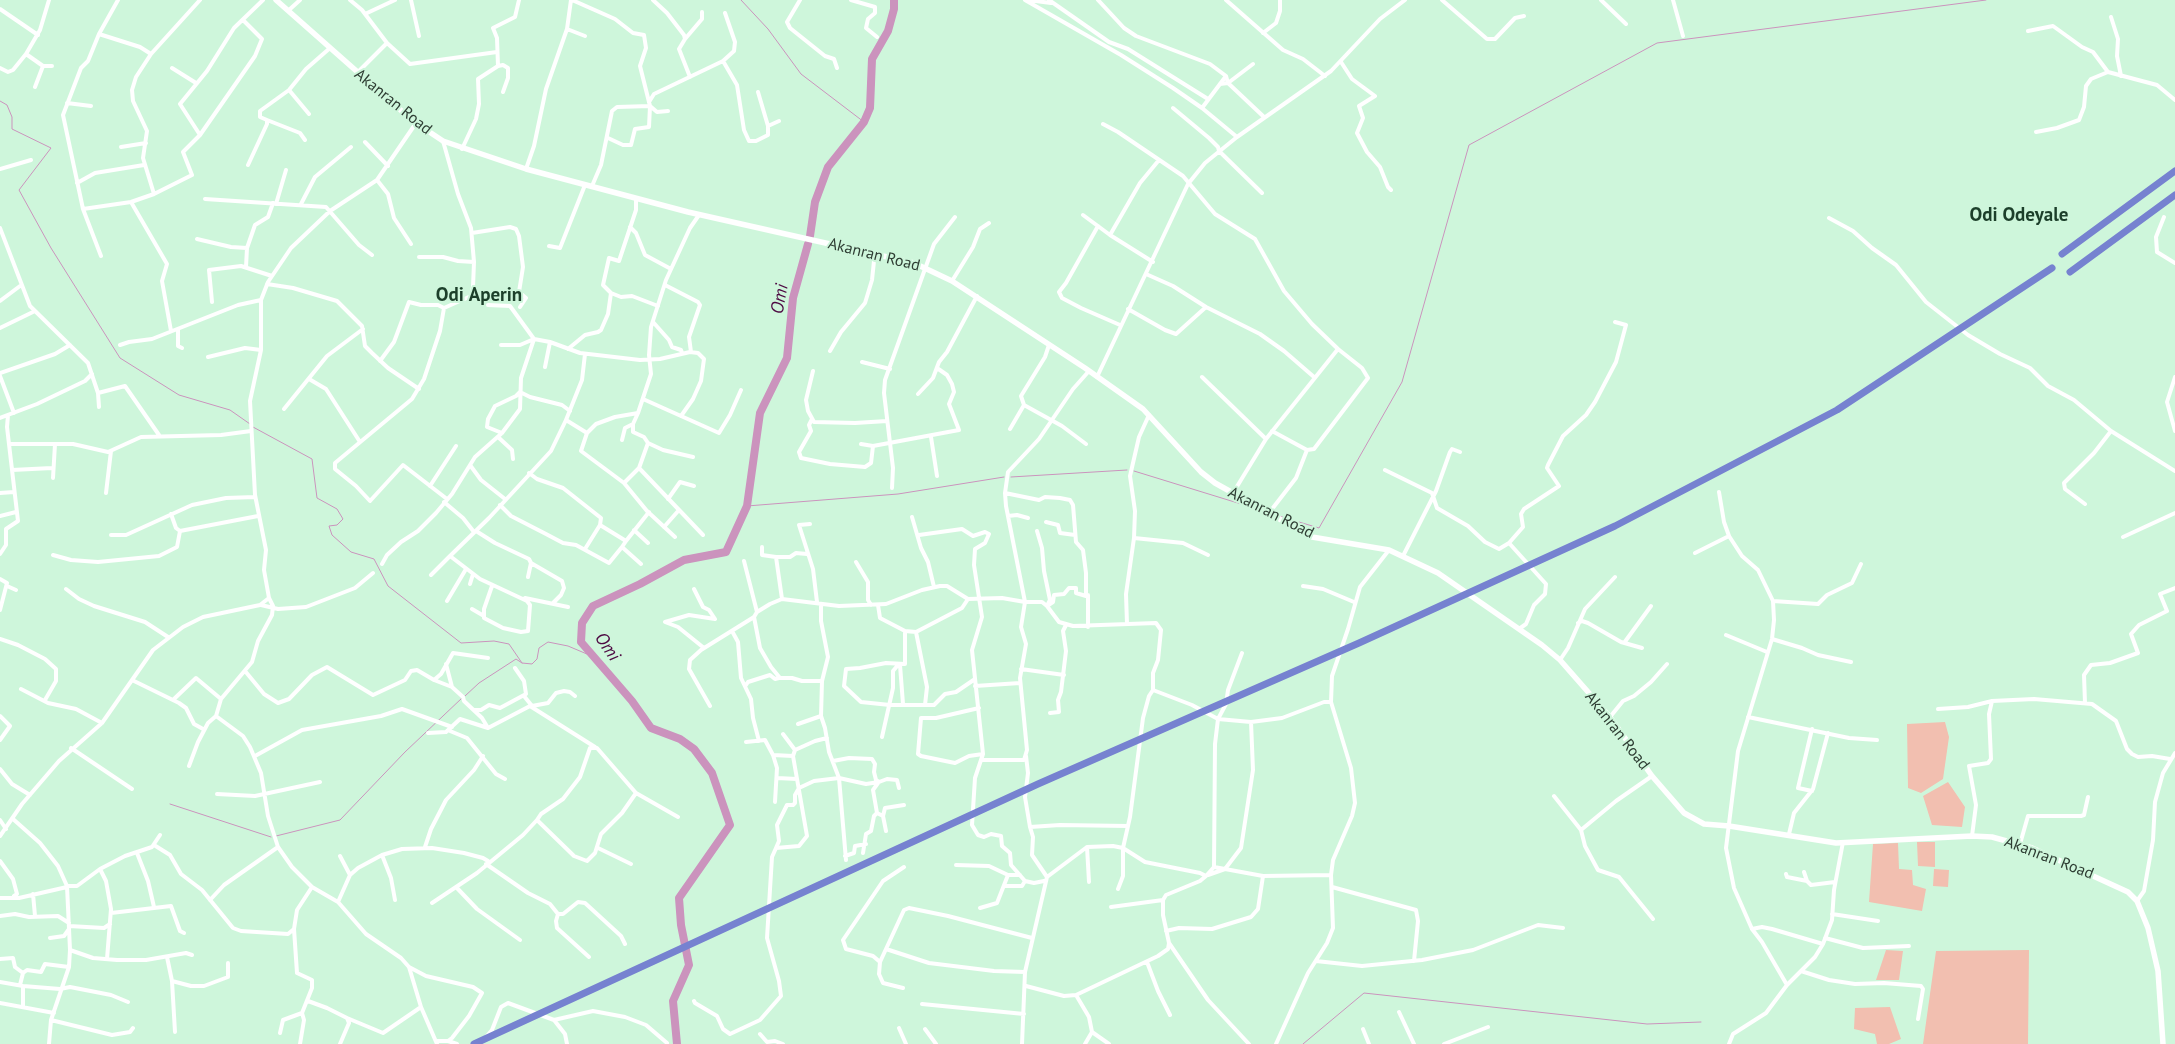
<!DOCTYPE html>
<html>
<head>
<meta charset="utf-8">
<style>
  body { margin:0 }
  canvas { display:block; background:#cef6db }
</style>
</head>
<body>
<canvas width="2175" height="1044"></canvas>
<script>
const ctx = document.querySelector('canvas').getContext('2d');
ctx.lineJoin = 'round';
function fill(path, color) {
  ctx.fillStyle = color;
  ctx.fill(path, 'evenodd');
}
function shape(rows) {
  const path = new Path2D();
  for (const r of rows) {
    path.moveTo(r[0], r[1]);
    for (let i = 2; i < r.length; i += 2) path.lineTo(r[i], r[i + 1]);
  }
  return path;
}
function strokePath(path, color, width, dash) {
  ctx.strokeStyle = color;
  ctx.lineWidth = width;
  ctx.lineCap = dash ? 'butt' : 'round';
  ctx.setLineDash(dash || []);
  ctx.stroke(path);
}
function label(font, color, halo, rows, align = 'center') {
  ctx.font = font + ' "PT Sans",sans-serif';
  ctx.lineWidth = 4;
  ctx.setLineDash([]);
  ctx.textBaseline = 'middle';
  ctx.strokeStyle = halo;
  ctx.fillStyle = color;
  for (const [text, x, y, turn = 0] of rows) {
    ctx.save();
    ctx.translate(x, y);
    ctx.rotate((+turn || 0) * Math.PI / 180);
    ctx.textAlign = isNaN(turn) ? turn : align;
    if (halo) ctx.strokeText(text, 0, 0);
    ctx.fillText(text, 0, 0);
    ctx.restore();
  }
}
const green = shape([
  [1945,722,1949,737,1943,779,1921,793,1908,788,1907,724],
  [1948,782,1965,807,1962,827,1932,825,1923,796],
  [1917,842,1935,842,1935,867,1918,866],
  [1898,843,1899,869,1912,870,1913,885,1926,889,1922,911,1869,902,1873,844],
  [1934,869,1949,870,1948,887,1933,886],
  [1886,950,1903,951,1899,980,1876,980],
  [2029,950,2028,1044,1923,1044,1936,951],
  [1890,1007,1901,1039,1889,1044,1877,1044,1875,1034,1854,1029,1855,1008]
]);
const stream = shape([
  [741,0,768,29,801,74,864,122],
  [0,101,7,105,12,117,12,129,51,148,19,190,51,248,120,358,179,395,230,410,250,424],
  [253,427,312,459,317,498,337,509,343,519,337,525,329,526,332,535,351,552,374,559,388,586,461,643,494,641,509,644,522,663],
  [1134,471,1254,508],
  [1011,477,1127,470],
  [747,506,898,494,1004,477],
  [1279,516,1319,528,1402,382,1469,145,1657,43,1986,0],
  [465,696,479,683,516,659,522,663,532,664,537,659,539,648,548,642,568,646,594,657],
  [170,804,271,837],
  [276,836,340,820,405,752,462,698],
  [1303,1044,1364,993,1647,1024,1701,1022]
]);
const river = shape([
  [810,236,815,202,828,167,864,122,870,108,872,59,888,31,894,9,894,0],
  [677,1044,673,1001,689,965,681,925,679,898,730,825,712,773,694,749,680,739,651,728,632,701,581,642,582,623,593,606,640,584,684,560,726,552,747,506,760,413,787,358,793,298,808,244]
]);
const street = shape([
  [350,0,362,10,387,43,410,64,497,52],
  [411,0,419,36],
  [572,0,615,19,633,33,644,35,646,48,640,66,650,106,657,112,668,111],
  [653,0,667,13,684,35,685,39,679,49,690,77],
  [800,0,787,22,790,28,825,56,834,59,837,68],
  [851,0,875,7,875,13,868,19,866,28,877,37],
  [1025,0,1121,55,1173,88,1202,108,1237,137],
  [1028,0,1051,3],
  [1049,0,1109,42,1128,49,1208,99],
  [1098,0,1124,28,1136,36,1210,64,1226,76,1228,83,1264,117],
  [1226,0,1283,50,1303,59,1325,76],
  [1442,0,1487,39,1495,39,1515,18,1524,16],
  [1601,0,1626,24],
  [1673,0,1683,36],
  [0,9,38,35],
  [289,10,300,0],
  [365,14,395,0],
  [2111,17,2118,39,2117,56,2121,76],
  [567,29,585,36],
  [2028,31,2053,26,2082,47,2093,52,2108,72,2157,85,2175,100],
  [1263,33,1276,23,1280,11,1280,0],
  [99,34,140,47,151,54],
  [685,39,702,19,702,12],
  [26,54,43,66,35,87],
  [723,61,737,85,744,130,749,141,756,141,768,135,768,126,758,92],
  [1341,62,1352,79,1375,96,1359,106,1363,118,1357,133,1367,152,1380,167,1388,187,1391,190],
  [43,66,52,66],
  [498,66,503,65,508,68,508,78,503,92],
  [0,68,8,72,13,70,26,54,40,30,49,0],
  [172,68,196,83],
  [357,73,387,43],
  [1220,84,1228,83,1253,64],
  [289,90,309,114],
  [649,102,654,94,723,61,734,51,735,42,725,13],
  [67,103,91,106],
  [1173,108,1209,138,1218,147,1219,151,1262,193],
  [1202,108,1226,76],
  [267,120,300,133,305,140],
  [1103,124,1118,132,1183,176,1215,214,1255,239,1284,291,1312,324,1338,349,1266,439,1233,493],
  [768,126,779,121],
  [2036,132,2057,128,2079,120,2084,107,2086,86,2091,79,2108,72],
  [200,135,180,104,207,71,234,28,263,0],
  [443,141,458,194,471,228,474,262,473,287,471,296,444,308,440,331,424,379,412,399,335,463,335,469,356,486,370,501,403,465,447,499],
  [365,142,388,166],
  [121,147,146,143],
  [462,149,476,119,479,104,478,79,498,66,497,38,493,28,515,17,519,0],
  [248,165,267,124,267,120,260,117,260,111,289,90,306,69,330,48],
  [0,169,31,160],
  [526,169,534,146,546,89,567,29,571,0],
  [377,180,388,194,394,218,411,244],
  [77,183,95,173,144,165],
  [592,186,601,165,612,111,617,107,650,106,649,127,635,129,631,145,623,145,608,138],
  [154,194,192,175,183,152,200,135,255,56,262,39,243,20],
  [636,198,636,210,619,261,609,258,603,285,611,293,621,297,632,296,658,306],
  [205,199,326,207,359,245,372,255],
  [131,202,167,264,162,281,171,331],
  [276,204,286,170],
  [301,204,315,177,351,147],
  [83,209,131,202,154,194,143,158,147,131,133,101,132,90,136,77,151,54,200,0],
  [1083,215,1110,235],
  [2164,217,2156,237,2157,252,2175,263],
  [1829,218,1853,231,1872,248,1896,265,1926,302,1968,335,2000,354,2030,368,2048,386,2074,400,2111,431,2175,471],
  [1098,226,1066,283,1059,292,1062,298,1081,308,1120,325],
  [630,227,636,233,645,255,671,269],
  [0,228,30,306,88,363,98,393,99,407],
  [472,233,510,227,516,229,519,236,523,267,519,292,526,298,520,307],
  [197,239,231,247,247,248,246,267],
  [549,246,560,248,585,185],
  [247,248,255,225,268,217,273,203],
  [101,256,83,209,63,115,81,68,88,61,99,34,118,0],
  [419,257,443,257,458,261,474,262],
  [1153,262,1110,235,1140,183,1159,160],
  [1146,274,1173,286,1206,307,1260,334,1284,351,1314,377],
  [952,281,973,247,980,229,989,223],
  [267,284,293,288,337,301,362,326,365,346,372,353,388,368,419,389],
  [665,285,698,302,700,305,689,337,691,352],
  [0,301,20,286],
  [212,302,209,270,241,266,272,276],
  [1128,309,1165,330,1176,334,1206,307],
  [653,322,669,340,672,347,681,350,682,353],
  [0,328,35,311],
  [178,329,178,346,182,348],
  [120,345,129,342,152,339,238,305,261,300],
  [501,345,520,345,534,339,550,342,580,353,640,360,660,359,690,352,698,353,704,359,701,381,693,399,681,416],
  [568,349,585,335,598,332,601,330,608,314,611,293],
  [830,351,841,332,865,303,872,280,874,261,879,254],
  [585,354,582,380,566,420,587,433,581,451,624,483,647,511,675,537],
  [208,357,245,348,261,350],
  [380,361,394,342,409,302,421,305,438,305,444,308],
  [862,362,890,369],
  [545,367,550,342],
  [813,371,806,400,808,411,814,422,855,423,887,421],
  [0,373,55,354,70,345],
  [0,376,14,413],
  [1097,377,1188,184,1205,163,1237,137,1331,71,1380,19,1405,0],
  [1202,377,1266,439],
  [2175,377,2167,402,2175,431],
  [309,379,326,389,360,442],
  [98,393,125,386,159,435],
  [918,394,933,378,939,362,947,352,977,296],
  [643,399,719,433,730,415,741,390],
  [1024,405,1062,426,1086,444],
  [284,409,327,356,363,329],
  [0,418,37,404,85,381,92,374],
  [812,419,809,425,811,431,799,452,801,458,830,464,865,467,871,463,873,446],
  [1010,429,1024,405,1021,396,1045,357,1049,345],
  [1272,431,1307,450,1314,449,1368,378,1362,368,1338,349],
  [502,433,487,427,488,419,495,406,516,396,520,392,530,397,562,405,570,411],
  [587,433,596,424,615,417,638,413,651,374,649,355,651,327,666,280,690,228,699,215],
  [498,437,512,450,513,459],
  [931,437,937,476],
  [622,440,625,428,633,424],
  [648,443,663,450,693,457],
  [9,444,55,444],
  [861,444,873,446,959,430,949,404,954,392,952,384,947,375,937,368],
  [470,465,481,480,505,499],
  [639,468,703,535],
  [12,470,52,468],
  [1385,470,1432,493,1437,508,1468,526,1485,542,1499,549,1509,543,1523,527,1521,514,1524,509,1559,486,1547,468,1548,465,1563,436,1586,415,1595,402,1616,362,1626,325,1615,322],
  [529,473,537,479,563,488,601,518,600,525,626,541,622,547,641,564],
  [53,478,55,444,73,444,108,452,141,437,221,435,251,431],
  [624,483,639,468,648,443,644,437,633,432,633,424,638,413],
  [430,486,456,446],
  [892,488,893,468,884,393,885,380,934,244,955,217],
  [1719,492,1724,522,1729,536,1742,556,1758,570,1773,601,1774,620,1772,639,1738,751,1726,848,1734,888,1752,929],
  [0,493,14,492],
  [106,493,111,451],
  [1005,493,1039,500,1045,497,1060,498,1070,500,1073,505,1076,542,1083,550,1086,573,1086,596,1076,593,1076,588,1069,588,1064,594,1054,595,1053,602,1047,606],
  [668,499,680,482,694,486],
  [444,502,463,518,474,532],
  [2085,504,2065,489,2064,483,2094,453,2111,431],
  [500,505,511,516,546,534,563,543,576,545,609,563,622,547],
  [1269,513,1296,478,1307,450],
  [171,514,176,528,180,531],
  [0,516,16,512],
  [1008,516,1017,515,1028,518],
  [912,517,921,548,928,562,934,587],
  [1046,522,1058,525,1060,533,1075,535],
  [810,524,799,525,813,569,817,602],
  [664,527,679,510],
  [634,530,648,543],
  [476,531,495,543,529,559,531,563,562,581,564,588,561,595,553,603],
  [1037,531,1042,548,1044,571,1050,600,1047,606],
  [111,535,126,535,192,505,226,498,255,497],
  [919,535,962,529,973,536,985,532,989,534,985,543,975,549,974,565,982,617,972,650,983,754,975,778,972,825,978,835,984,837,991,834,1001,836,1002,846,1010,853,1011,865,1025,881,1034,883,1044,881],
  [2123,537,2175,513],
  [1134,538,1183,543,1208,555],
  [626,541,649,512],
  [1509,543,1546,584,1545,594,1534,605,1526,624,1519,629],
  [762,547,762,555,776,557,782,599],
  [585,549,600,525],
  [1695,553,1729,536],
  [0,554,6,545,6,529,18,521,7,427,8,415],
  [53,555,71,560,98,562,159,556,177,547,180,531,258,516],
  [1403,556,1436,491,1450,452,1452,449,1460,452],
  [776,557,790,557,796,553,807,554],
  [744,561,757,612],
  [856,562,868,582,868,600,871,605],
  [382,564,387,555,401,542,418,531,436,513,452,494,475,457,502,433,520,409,521,378,534,339,510,306,488,305],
  [431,575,450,556],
  [528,577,531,563],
  [0,579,7,583,0,610],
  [470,584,473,574],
  [7,586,16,590],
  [492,586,484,609,484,618,503,628,521,632,528,631,530,605,527,601,480,579,450,556,489,518,551,451,566,420],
  [1303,586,1323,589,1354,602],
  [66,589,79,599,94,606,145,622,168,637],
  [694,589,703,607,709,610,715,619,689,615,665,622,678,627,704,648],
  [525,598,568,607],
  [447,601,466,569],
  [1773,601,1818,604,1827,595,1852,583,1861,564],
  [261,605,278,609,306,607,355,588,373,573],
  [878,605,880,618,905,631,916,632,962,608,968,599],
  [472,609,484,616],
  [754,617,760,648,771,667,780,678,792,678,802,681,822,681],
  [1578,623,1582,621,1588,623,1621,642,1642,648],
  [1127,624,1126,594,1134,538,1135,511,1130,476,1139,437,1149,415],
  [1088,627,1088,595],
  [732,631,738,642,741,678,751,699,753,718,759,741],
  [905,631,905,664,886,663,860,668,846,669,844,686,861,702,890,705,934,705,945,694,956,692,975,679],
  [916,632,927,687,925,705],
  [1726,635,1767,652],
  [0,639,18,645,45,659,56,669,56,681,45,700],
  [1772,639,1802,648,1818,655,1851,662],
  [1624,643,1651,606],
  [1560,660,1568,648,1585,609,1615,577],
  [446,664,452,687,463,697,464,701,482,718,488,728],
  [900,665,903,704],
  [1021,669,1064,675],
  [245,671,264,694,278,703,289,699,312,675,327,667,373,695,405,680,411,671,417,670,434,680,441,674,453,653,488,658],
  [132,680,179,703,186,708,194,724,203,729],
  [434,680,452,687],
  [746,685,748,682,770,675,775,679,779,678],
  [975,686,1020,683],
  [21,689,48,703,76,709,102,723],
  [524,696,532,706,548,703,556,693,564,691,570,692,575,696],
  [174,699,196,678,221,699],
  [2085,703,2084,675,2091,665,2110,663,2138,653,2131,634,2139,625,2167,611,2160,594,2175,588],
  [710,706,689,669,690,660,701,650,754,617,757,612,770,604,782,599,839,606,886,604,922,590,940,586,947,586,968,599,1002,598,1025,602,1042,602,1047,606,1059,622,1073,626,1156,623,1161,630,1158,660,1153,673,1153,690,1192,705,1218,719,1251,722,1282,718,1324,702,1331,702],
  [979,708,936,718,921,718,918,754,921,756,955,763,969,756,983,754],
  [1938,709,1968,707,1992,701],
  [475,710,481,710,489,705,500,708,526,694,524,681,515,668],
  [1050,713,1059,712,1058,700,1061,692,1066,651,1063,631,1066,625],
  [0,716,10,726,0,740],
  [216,716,243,736,250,747,261,773,268,816,278,847,292,867,312,887,338,902,366,934,401,958,409,967,421,1007,437,1044],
  [1610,717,1623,701,1634,696,1651,682,1667,664],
  [1748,717,1849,738,1877,740],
  [798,724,821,716],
  [450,731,467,738,496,774,505,779],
  [428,733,446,732,460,719,488,728,530,706,595,747],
  [783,734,795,750],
  [882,737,893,688,893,671,898,665],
  [746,742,765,740,773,755,777,768,775,802],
  [71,748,132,789],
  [773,755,793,756],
  [255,756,302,730,381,716,402,709,452,727],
  [1026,756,1028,773,1025,797,1030,827],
  [981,760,1024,760,1027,750,1020,678,1026,644,1021,627,1025,602,1006,506,1005,493,1008,472,1039,439,1073,389,1089,371],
  [833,761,849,758,872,759,875,764,874,772,876,780,879,782,887,779,897,780,899,788],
  [189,766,198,742,208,723,216,716,221,699,252,662,258,641,272,615,273,606,269,598],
  [0,769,12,784,30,795],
  [777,778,797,779],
  [1812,791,1798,788,1812,729],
  [217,794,255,796,320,782],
  [1554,796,1581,830,1585,846,1598,870,1619,877,1653,919],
  [877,813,873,790,878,783],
  [13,819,40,843,58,866,67,886,70,950,69,967,51,1020,49,1044],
  [0,820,6,829],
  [537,820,541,814,563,799,580,777,590,748,597,748,636,793,678,817],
  [1581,830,1616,801,1652,776],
  [886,831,883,816,885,808,904,805],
  [1789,834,1794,813,1813,789,1828,733],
  [0,836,22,804,59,761,102,723,153,650,183,627,203,617,260,605,269,598,264,570,266,550,255,495,250,401,261,350,261,300,268,282,291,248,330,211,377,180,416,123],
  [1972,836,1976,805,1969,766,1988,763,1991,759,1989,714,1992,701,2034,699,2092,704,2116,721,2127,749,2132,754,2138,757,2152,756,2170,759],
  [2020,844,2028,816,2081,816,2084,815,2088,797],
  [154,845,170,855,181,874,202,890,233,928,241,931,288,934,294,929],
  [425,847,431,829,446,800,474,770,483,756],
  [1087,847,1089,882],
  [598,848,631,864],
  [776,848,779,841,777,825,787,805,793,805,795,803,795,795,799,788,814,781,839,778,829,752,825,728,821,716,822,681,828,657,821,621,821,604],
  [137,853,148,881,154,907],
  [863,853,866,834,871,831,874,816,877,813,883,816],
  [382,855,391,878,395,900],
  [340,856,350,875],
  [845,856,854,853,855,846,866,844],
  [846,860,839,778,866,784,879,782],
  [0,861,13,879,17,894,14,896],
  [486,864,528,893,550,904,558,914,556,921,557,928,589,957],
  [956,865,989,866,1008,875,1020,875],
  [1214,867,1225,869,1241,848,1253,770,1251,722],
  [100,869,106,881,111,909,107,959],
  [1804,872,1807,881,1811,885,1835,882],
  [1786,874,1787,877,1807,881],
  [1208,875,1225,869,1263,876],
  [1206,876,1214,867,1215,744,1218,719,1226,704,1228,690,1242,653],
  [1047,877,1032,855,1033,837,1030,827,1060,825,1128,826],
  [67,886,77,886,100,869,125,856,152,847,160,835],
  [1005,886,1022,886,1025,881],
  [456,887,477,909,520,940],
  [1332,887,1416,910,1418,921,1414,961],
  [1118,889,1123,876,1123,848,1130,817,1143,718,1149,696,1153,690],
  [33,894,35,916],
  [0,898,19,898,67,887],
  [210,900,224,885,278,847],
  [2137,901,2144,891,2153,840,2155,802,2163,773,2175,753],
  [338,902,350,875,358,868,382,855,402,849,432,848,464,853,483,858,488,861],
  [432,903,477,873,523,835,537,820,574,856,587,861,595,853,601,834,622,813,636,793],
  [1111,907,1163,900],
  [980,908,997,903,1008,875],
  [111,913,171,906,180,931,184,933],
  [558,914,563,914,578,902,585,903,621,936,625,944],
  [1832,914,1878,921],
  [0,916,15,914,29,917,58,916,69,923],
  [69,926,104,928,110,924],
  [1166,931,1179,928,1212,929,1251,917,1258,909,1263,876,1331,875],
  [50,938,64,936,69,929],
  [1825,938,1863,948,1909,946],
  [1169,943,1208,1000,1249,1044],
  [886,949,929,963,994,971,1025,972],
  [70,950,93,958,117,960,146,960,186,953,192,955],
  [167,957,172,981,175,1032],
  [0,959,13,958,15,967,23,973],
  [1316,961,1362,966,1422,960,1473,950,1538,925,1563,928],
  [880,962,873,956,846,949,843,940,883,881,904,867],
  [1147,962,1158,991,1170,1015],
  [409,967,426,976,473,987,482,993,469,1016,452,1038,448,1041,437,1041],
  [1801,971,1829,980,1855,984,1884,983,1921,986,1923,989,1918,1019],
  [172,981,191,986,204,986,228,977,228,963],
  [0,982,23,986,60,989,70,987,111,995,128,1002],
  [20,985,23,973,27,970,41,972,45,964,69,967],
  [1787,985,1762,942,1752,929,1762,927,1772,929,1823,944],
  [23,986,23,1007],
  [903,988,883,983,879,974,880,962,904,910,909,908,948,916,1032,938],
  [1076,995,1089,1017,1092,1032,1109,1044],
  [308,1001,327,1008,347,1018,349,1023,340,1044],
  [694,1001,695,1003,717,1016,723,1029,730,1034,760,1020,781,996,779,981,767,938,772,857,776,848,799,846,807,836,793,756,795,750,815,741,827,738],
  [0,1003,54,1013],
  [922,1004,1024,1014],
  [1399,1012,1414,1044],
  [347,1018,383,1033,421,1007],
  [51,1020,112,1035,130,1032,133,1028],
  [554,1020,593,1011,625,1017,646,1025,667,1043],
  [899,1028,906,1044],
  [925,1029,936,1044],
  [1363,1029,1369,1044],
  [280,1033,283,1020,302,1013,312,988,312,980,297,973,294,929,297,910,312,887],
  [760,1034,767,1042,775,1041,783,1044],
  [486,1037,492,1030,501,1007,508,1003,554,1020,565,1034,567,1044],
  [448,1041,457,1044],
  [300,1044,304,1020,302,1013],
  [1022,1044,1025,972,1047,877,1087,847,1113,846,1123,848,1145,862,1200,873,1206,876,1200,881,1166,895,1163,900,1163,915,1169,943,1168,949,1158,956,1076,995,1064,996,1026,986],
  [1085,1044,1092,1032],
  [1276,1044,1308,973,1327,943,1333,928,1331,875,1333,860,1352,816,1355,803,1351,768,1331,702,1332,676,1348,629,1360,587,1389,550],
  [1444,1044,1488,1027],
  [1729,1044,1733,1034,1766,1013,1787,985,1815,957,1823,944,1832,920,1834,890,1843,842]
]);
const secondary = shape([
  [276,0,413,121,443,141,526,169,688,212,914,263,952,281,1085,368,1143,409,1201,472,1215,483,1312,537,1389,550,1438,573,1542,645,1560,660,1610,717,1652,776,1684,813,1704,824,1729,826,1836,843,1972,836,1992,837,2032,848,2128,892,2137,901,2148,928,2158,971,2163,1044]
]);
const highway = shape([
  [2062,254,2175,171],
  [2070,272,2175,195],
  [474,1044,1038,784,1359,643,1615,526,1837,410,2052,268]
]);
const streetNames = [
  ["Akanran Road",393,102,39],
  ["Akanran Road",874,255,14],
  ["Akanran Road",1271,513,27],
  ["Akanran Road",1617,731,52],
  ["Akanran Road",2049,858,21]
];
const waterNames = [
  ["Omi",780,299,-80],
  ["Omi",607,647,55]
];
const quarterNames = [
  ["Odi Odeyale",2019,216],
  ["Odi Aperin",479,296]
];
fill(green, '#f2bfb0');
strokePath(stream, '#cb93bd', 1);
strokePath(river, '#cb93bd', 8);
strokePath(street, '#fff', 4);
strokePath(secondary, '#fff', 5.5);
strokePath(highway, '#7682d0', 7);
label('16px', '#2e3d33', '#cef6db', streetNames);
label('italic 18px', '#4d0942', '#cef6db', waterNames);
label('bold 19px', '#1c3f2a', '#cef6db', quarterNames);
</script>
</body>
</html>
